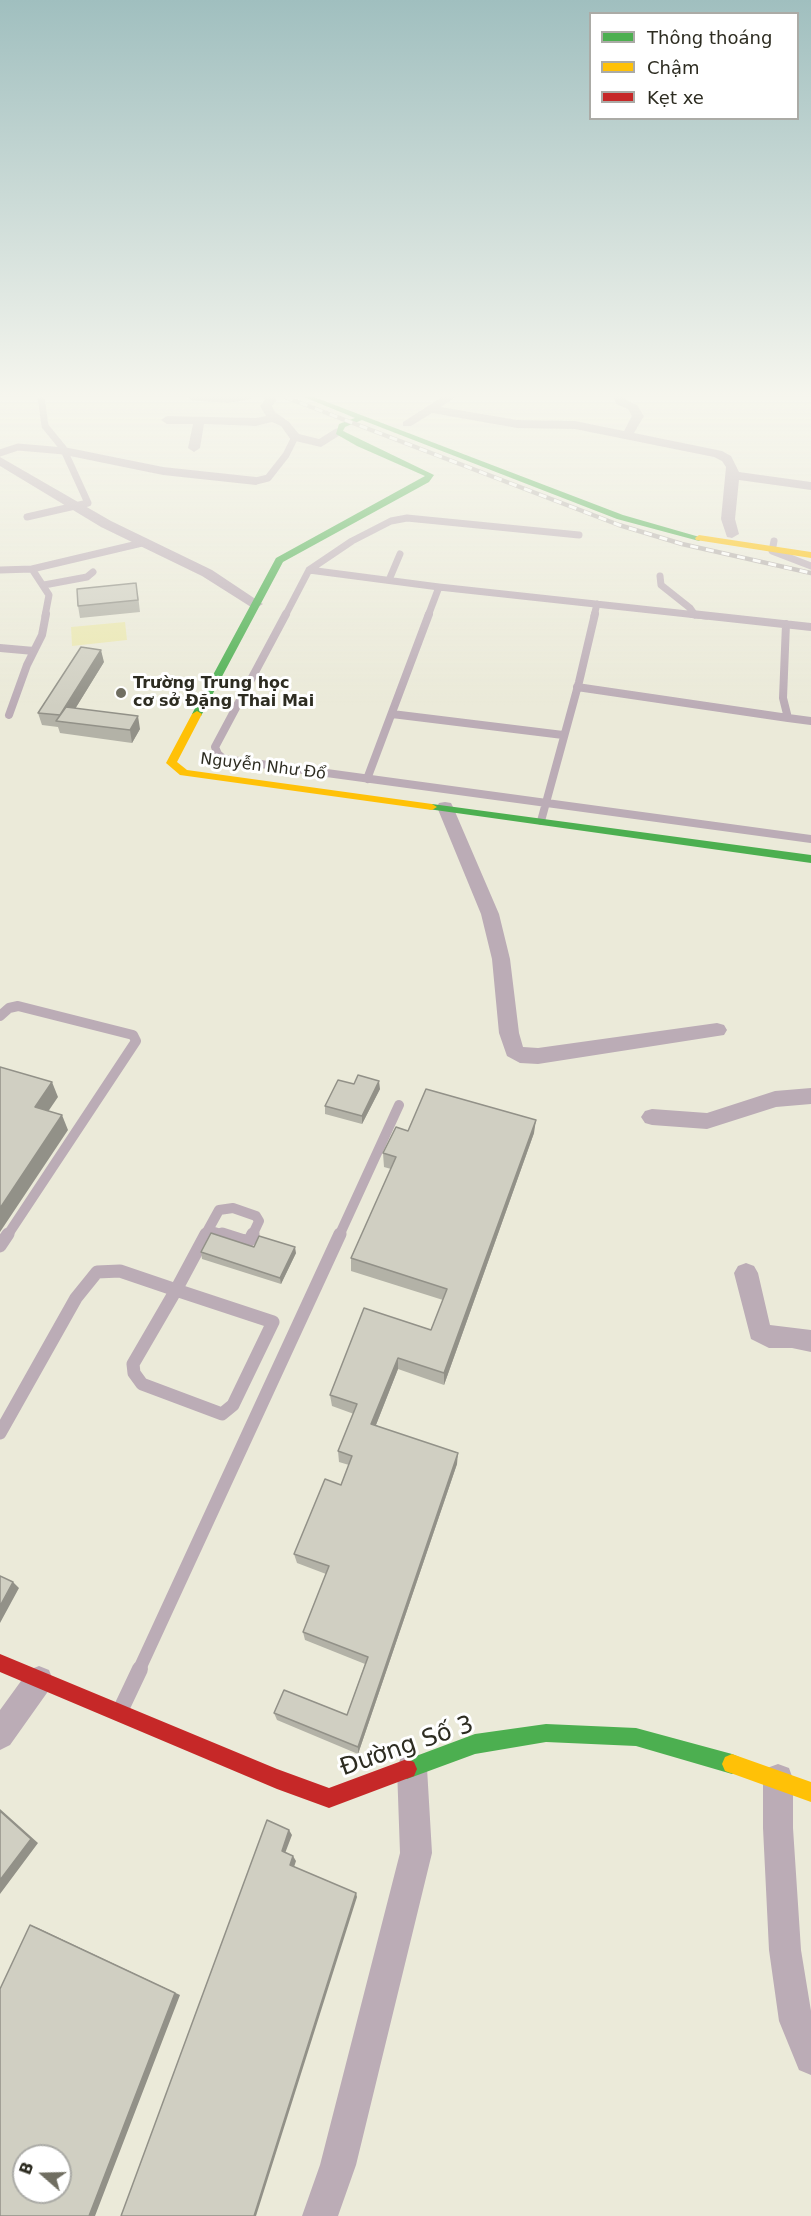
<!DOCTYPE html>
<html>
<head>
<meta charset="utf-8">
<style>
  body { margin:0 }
  #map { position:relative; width:811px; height:2216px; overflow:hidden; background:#ebead9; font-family:"DejaVu Sans",sans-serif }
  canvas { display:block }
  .legend { position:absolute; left:589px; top:12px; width:210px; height:108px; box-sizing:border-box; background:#fff; border:2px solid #ababa6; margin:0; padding:8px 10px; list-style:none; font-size:18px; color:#2d2c21 }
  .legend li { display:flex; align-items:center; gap:12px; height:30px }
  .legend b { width:30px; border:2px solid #ababa6 }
  .north { position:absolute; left:12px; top:2144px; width:60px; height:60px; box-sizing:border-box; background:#fff; border:2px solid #ababa6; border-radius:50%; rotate:290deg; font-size:16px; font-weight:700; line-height:24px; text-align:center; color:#2d2c21 }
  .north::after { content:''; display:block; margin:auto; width:21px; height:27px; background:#706e61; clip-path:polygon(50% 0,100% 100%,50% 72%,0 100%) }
</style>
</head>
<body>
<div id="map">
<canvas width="811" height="2216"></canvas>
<ul class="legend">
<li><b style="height:8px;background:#4caf50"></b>Thông thoáng</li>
<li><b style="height:8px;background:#ffc107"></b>Chậm</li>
<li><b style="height:8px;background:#c62828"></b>Kẹt xe</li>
</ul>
<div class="north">B</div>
</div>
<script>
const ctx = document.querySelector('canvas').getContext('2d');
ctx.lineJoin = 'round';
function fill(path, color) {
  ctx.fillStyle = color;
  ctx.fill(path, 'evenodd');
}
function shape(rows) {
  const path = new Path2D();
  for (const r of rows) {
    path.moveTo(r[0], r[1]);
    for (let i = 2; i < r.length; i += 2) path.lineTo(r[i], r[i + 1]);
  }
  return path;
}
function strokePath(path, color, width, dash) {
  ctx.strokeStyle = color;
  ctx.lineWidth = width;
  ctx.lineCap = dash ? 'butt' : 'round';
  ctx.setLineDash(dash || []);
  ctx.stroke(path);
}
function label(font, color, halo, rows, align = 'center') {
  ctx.font = font + ' "DejaVu Sans",sans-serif';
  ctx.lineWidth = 6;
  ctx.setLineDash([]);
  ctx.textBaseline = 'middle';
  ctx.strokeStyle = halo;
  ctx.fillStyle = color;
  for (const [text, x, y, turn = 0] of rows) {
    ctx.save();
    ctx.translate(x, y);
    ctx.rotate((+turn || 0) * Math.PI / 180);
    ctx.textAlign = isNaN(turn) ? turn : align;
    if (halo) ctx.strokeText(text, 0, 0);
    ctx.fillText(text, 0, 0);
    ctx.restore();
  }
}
const green = shape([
  [125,622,127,640,72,646,71,627]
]);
const laneFar4 = shape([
  [0,453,18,447,64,451],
  [256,481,268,478,286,455,295,437],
  [27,517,88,503,63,448,45,426,41,397],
  [774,541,772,551,811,566],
  [0,570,32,569],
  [309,570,439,587,706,616],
  [660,576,661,585,690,608,695,615],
  [389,580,400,554],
  [44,585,87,577,93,572],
  [45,616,49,595,32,569,142,543],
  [285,616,309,570,352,541,391,521,407,518,579,535],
  [428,616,439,587],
  [594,616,597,604]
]);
const laneFar3 = shape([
  [286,614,215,747,218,754,224,759,811,839],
  [692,614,811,627],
  [0,648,34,651],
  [577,687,788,718,783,698,786,624],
  [392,714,563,735],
  [9,715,27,665,42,635,46,614],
  [788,718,811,721],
  [367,779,429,614],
  [541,821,579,682,595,614]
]);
const laneFar2 = shape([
  [0,1016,9,1008,18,1006,133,1035,136,1041,7,1236],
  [208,1230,227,1236],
  [208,1230,219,1210,233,1208,256,1216,259,1221,252,1236],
  [205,1236,208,1230],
  [339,1236,399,1105]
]);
const laneFar1 = shape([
  [222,1234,244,1241,250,1240,253,1234],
  [0,1246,8,1234],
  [176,1290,273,1322,233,1405,222,1414,142,1384,134,1373,133,1364,176,1290],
  [176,1290,206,1234],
  [0,1433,76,1298,97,1272,120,1271,176,1290],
  [139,1670,340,1234]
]);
const lane = shape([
  [122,1707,140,1669]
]);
const street = shape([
  [185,397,253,397,251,399,227,403,191,400,185,397],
  [264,397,275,397,277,400,272,406,275,412,289,422,299,434,319,439,335,429,339,428,345,432,321,447,291,440,281,426,272,422,256,426,204,424,200,448,194,452,188,448,193,424,167,424,161,420,167,416,256,418,266,416,260,406,265,400,264,397],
  [442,397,455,397,441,407,517,420,575,421,624,431,632,416,628,409,616,404,614,397,625,397,626,400,637,405,644,416,634,433,722,451,731,456,739,472,811,482,811,490,739,480,735,519,739,534,732,538,727,537,721,519,726,467,722,461,714,457,575,429,517,428,432,413,411,426,403,426,403,422,442,397],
  [64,447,163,467,256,477,262,481,256,485,163,475,60,454,60,448,64,447],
  [0,457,111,521,212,570,263,604,256,608,251,607,202,576,101,527,0,466,0,457],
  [445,802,451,803,453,807,499,914,510,959,519,1033,523,1047,538,1048,717,1023,724,1025,727,1030,724,1035,538,1064,520,1063,507,1056,499,1033,492,959,481,914,437,807,439,803,445,802],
  [811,1088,811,1104,776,1107,707,1129,652,1125,645,1123,641,1117,645,1111,652,1109,707,1113,775,1091,811,1088],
  [746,1263,754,1266,758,1273,770,1325,811,1330,811,1352,792,1348,769,1348,751,1339,734,1273,738,1266,746,1263],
  [39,1666,49,1670,53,1680,49,1690,10,1745,0,1750,0,1710,29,1670,39,1666],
  [412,1753,423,1757,427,1768,432,1853,356,2165,338,2216,302,2216,320,2165,400,1853,397,1768,401,1757,412,1753],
  [778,1764,789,1768,793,1779,793,1828,801,1950,811,2011,811,2075,799,2070,779,2021,769,1950,763,1828,763,1779,767,1768,778,1764]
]);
const fast = shape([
  [304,397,314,397,623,515,703,538,699,541,617,519,362,420,345,427,343,431,434,475,429,482,283,562,202,714,201,716,193,716,192,714,276,558,425,476,357,446,336,434,339,424,355,418,304,397],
  [432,804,811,855,811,863,428,809,428,805,432,804],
  [546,1724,636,1728,732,1754,739,1757,742,1764,739,1771,732,1774,636,1746,546,1742,475,1754,407,1779,400,1776,397,1769,400,1762,475,1734,546,1724]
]);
const slow = shape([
  [699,535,811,552,811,558,696,540,695,538,699,535],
  [197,711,202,714,177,762,187,770,432,804,437,807,432,810,180,775,166,763,192,714,197,711],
  [732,1754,811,1782,811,1802,725,1771,722,1764,725,1757,732,1754]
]);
const jam = shape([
  [0,1654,277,1769,329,1788,407,1759,414,1762,417,1769,414,1776,329,1808,277,1789,0,1672,0,1654]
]);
const rail = shape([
  [285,397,619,525,682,544,811,573]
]);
const wall = shape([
  [138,595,140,612,80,618,78,606],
  [104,662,75,709,140,729,132,743,60,733,58,727,42,725,38,713],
  [354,1084,380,1089,362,1124,325,1114,325,1106],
  [408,1131,534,1133,444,1385,398,1369,376,1425,457,1464,358,1754,277,1720,274,1713,347,1715,365,1664,305,1640,303,1632,326,1574,297,1563,294,1554,341,1485,349,1465,339,1462,338,1451,354,1414,332,1406,330,1395,431,1330,443,1300,351,1271,351,1258,391,1169,384,1167,383,1153],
  [201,1252,296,1253,281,1284,202,1259]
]);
const shadedWall = shape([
  [101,650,104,662,67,722,60,715],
  [138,716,140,729,132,743,130,730],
  [379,1081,380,1089,362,1124,362,1116],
  [52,1082,58,1097,41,1122,35,1107],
  [62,1115,68,1130,0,1232,0,1208],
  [536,1120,534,1133,444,1385,444,1373],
  [295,1247,296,1253,281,1284,280,1278],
  [398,1358,398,1369,372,1435,371,1424],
  [458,1453,457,1464,358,1754,358,1747],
  [13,1582,19,1588,0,1623,0,1606],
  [0,1809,38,1843,0,1894],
  [289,1830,292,1835,284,1856,282,1851],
  [293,1856,296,1861,293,1870,290,1865],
  [356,1893,357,1897,256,2216,254,2216],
  [30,1925,38,1928,180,1995,95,2216,89,2216]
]);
const building = shape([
  [136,583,138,600,78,606,77,589,136,583],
  [81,647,101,650,60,715,38,713,81,647],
  [66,707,138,716,130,730,56,721,66,707],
  [0,1067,52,1082,35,1107,62,1115,0,1208,0,1067],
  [358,1075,379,1081,362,1116,325,1106,338,1080,354,1084,358,1075],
  [426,1089,536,1120,444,1373,398,1358,371,1424,458,1453,358,1747,274,1713,284,1690,347,1715,368,1657,303,1632,329,1566,294,1554,325,1479,341,1485,352,1456,338,1451,357,1404,330,1395,364,1308,431,1330,447,1289,351,1258,396,1157,383,1153,396,1127,408,1131,426,1089],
  [211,1233,254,1247,259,1236,295,1247,280,1278,201,1252,211,1233],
  [0,1576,13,1582,0,1606,0,1576],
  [0,1811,31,1839,0,1880,0,1811],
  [267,1820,289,1830,282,1851,293,1856,290,1865,356,1893,254,2216,121,2216,267,1820],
  [30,1925,175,1993,89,2216,0,2216,0,1989,30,1925],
  [24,2156,60,2156,60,2192,24,2192,24,2156]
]);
const markers = [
  [121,693,6,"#706e61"]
];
const farPoinames = [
  ["Trường Trung học",133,684],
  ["cơ sở Đặng Thai Mai",133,702]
];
const farStreetnames = [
  ["Nguyễn Như Đổ",263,767,7]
];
const nearStreetnames = [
  ["Đường Số 3",407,1747,-19]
];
fill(green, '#eae7b0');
strokePath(laneFar4, '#bbacb6', 7);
strokePath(laneFar3, '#bbacb6', 8);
strokePath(laneFar2, '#bbacb6', 10);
strokePath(laneFar1, '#bbacb6', 13);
strokePath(lane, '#bbacb6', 16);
fill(street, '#bbacb6');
fill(fast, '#4caf50');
fill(slow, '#ffc107');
fill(jam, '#c62828');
strokePath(rail, '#b3acaa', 4.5);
strokePath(rail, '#fff', 3, [8]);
fill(wall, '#b3b2a7');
fill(shadedWall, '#929188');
fill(building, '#d0cfc2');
strokePath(building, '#929188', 1.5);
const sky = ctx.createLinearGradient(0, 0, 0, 707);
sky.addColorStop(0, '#a0bfbf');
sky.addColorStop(0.56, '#f6f6ee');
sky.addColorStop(1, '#f6f6ee00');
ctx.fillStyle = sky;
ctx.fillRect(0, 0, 811, 707);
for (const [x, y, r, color] of markers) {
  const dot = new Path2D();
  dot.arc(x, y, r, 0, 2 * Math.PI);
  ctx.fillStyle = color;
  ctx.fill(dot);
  strokePath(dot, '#fff', 2);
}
label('bold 16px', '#2d2c21', '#fff', farPoinames, 'left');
label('16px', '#2d2c21', '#fff', farStreetnames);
label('24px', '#2d2c21', '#fff', nearStreetnames);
</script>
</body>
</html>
